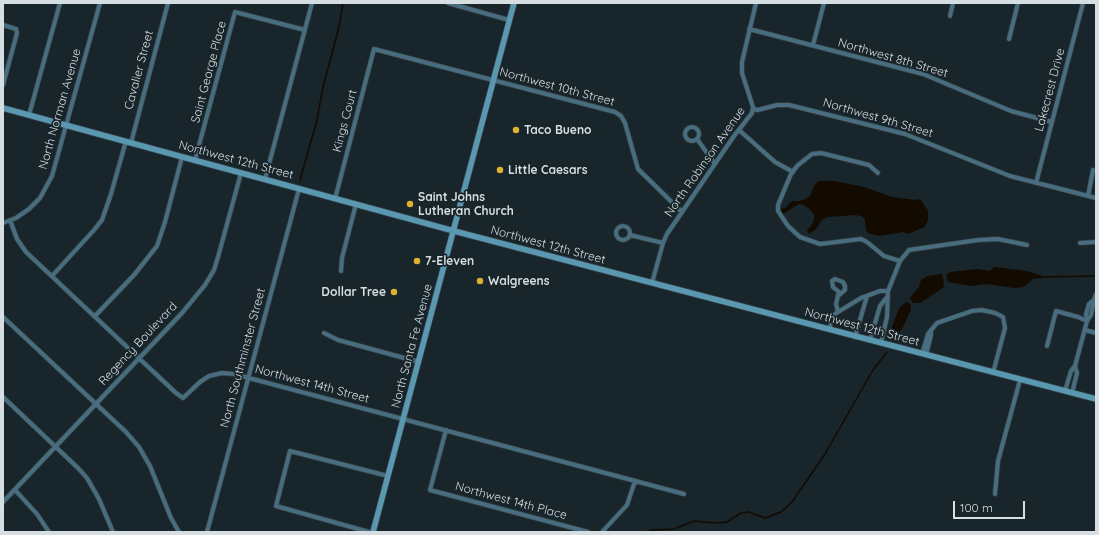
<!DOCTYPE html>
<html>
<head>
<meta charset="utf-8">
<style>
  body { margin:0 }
  #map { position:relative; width:1099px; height:535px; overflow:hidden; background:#18252a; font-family:Quicksand,sans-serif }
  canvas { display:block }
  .frame { position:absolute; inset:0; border:4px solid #d7dee2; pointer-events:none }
  .scale { position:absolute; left:953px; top:501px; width:72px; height:18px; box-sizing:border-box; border:2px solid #d7dee2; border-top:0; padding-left:5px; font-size:12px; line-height:14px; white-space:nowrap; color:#d7dee2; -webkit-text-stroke:3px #18252a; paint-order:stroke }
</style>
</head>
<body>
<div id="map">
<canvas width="1099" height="535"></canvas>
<div class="frame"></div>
<div class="scale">100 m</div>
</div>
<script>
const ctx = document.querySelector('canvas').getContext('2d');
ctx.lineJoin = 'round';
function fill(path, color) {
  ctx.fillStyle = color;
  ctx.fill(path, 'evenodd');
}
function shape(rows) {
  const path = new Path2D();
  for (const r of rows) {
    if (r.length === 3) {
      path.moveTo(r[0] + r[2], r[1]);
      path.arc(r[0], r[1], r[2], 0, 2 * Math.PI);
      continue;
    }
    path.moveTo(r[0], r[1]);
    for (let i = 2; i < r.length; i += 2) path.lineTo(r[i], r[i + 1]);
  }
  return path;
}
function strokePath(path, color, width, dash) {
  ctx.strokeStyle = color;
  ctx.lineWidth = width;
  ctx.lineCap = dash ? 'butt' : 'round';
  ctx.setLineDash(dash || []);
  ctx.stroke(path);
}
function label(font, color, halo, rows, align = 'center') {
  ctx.font = font + ' Quicksand,sans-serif';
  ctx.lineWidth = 3.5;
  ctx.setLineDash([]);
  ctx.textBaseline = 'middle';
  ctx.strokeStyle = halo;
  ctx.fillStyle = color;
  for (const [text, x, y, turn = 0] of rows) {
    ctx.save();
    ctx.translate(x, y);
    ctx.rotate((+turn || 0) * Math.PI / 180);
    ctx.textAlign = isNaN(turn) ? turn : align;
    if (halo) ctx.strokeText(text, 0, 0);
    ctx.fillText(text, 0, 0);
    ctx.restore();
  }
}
const water = shape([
  [818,181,834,181,864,187,892,197,915,200,918,199,921,200,928,211,928,220,924,228,919,229,909,234,903,232,879,236,868,233,866,231,865,219,861,216,855,215,828,217,822,220,816,229,809,234,807,231,813,223,814,219,814,214,809,209,804,205,799,204,783,214,781,209,785,208,792,201,800,201,805,199,810,196,814,186],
  [994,267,1027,271,1042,276,1041,278,1033,279,1024,287,1014,288,987,284,972,286,948,282,946,275,950,272,978,269,990,271],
  [942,274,944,283,943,288,920,303,913,303,910,298,919,287,921,280,928,276],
  [906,302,909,303,911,306,910,312,903,327,894,340,888,338,899,308]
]);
const stream = shape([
  [300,180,317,120,323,87,339,27,343,3],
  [1041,277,1096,276],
  [647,532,652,530,674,529,694,521,717,523,727,522,741,513,749,512,765,518,781,512,792,502,825,454,873,370,887,352]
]);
const street = shape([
  [448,3,509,20],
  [950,16,953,3],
  [3,25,16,29,17,33,3,85],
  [749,29,923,74,1011,111,1052,122],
  [1009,39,1018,3],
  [813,45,824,3],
  [753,109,758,110,777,105,789,105,905,134,1010,176,1096,198],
  [29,115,60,3],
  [692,134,7],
  [739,130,775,162,793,172],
  [697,139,715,164],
  [131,143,168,3],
  [195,160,235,12,305,30],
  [878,173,869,165,821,153,812,154,797,166,791,174,778,205,778,211,788,226,800,237,820,244,861,239,867,242,884,256,900,261],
  [265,179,312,3],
  [1036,183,1083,3],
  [1088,196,1093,170],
  [335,199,374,49,615,112,621,116,625,123,638,169,682,212],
  [10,220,17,239,26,252,176,393,183,398,200,382,209,376,222,373,234,374,684,494],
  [3,223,16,218,29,209,40,198,52,176,100,3],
  [623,233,7],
  [630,235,663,243],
  [1080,243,1096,242],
  [341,271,342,258,356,204],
  [52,276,94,230,102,220,111,194,126,141],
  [652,283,663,243,667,234,734,136,752,113,753,107,742,73,742,62,756,3],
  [838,296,845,290,845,286,843,282,835,279,832,281,833,287,839,292,836,304,838,312],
  [1094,300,1089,304,1086,314,1087,321,1091,315,1094,300,1096,294],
  [95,316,134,275,157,246,165,222,182,157],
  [3,317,126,432,139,447,150,466,171,518,179,532],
  [829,330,833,315,861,298,880,291,888,291],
  [1085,330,1096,333],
  [324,333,338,340,419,362],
  [855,337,867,296],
  [870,340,880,306,887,297],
  [881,343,887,317,888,291,900,261,909,250,978,240,998,239,1027,245],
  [1047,346,1056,311,1078,317,1087,321,1075,366,1071,371,1065,391],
  [922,354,928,334,937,323,972,311,982,310,995,313,1003,317,1005,328,993,373],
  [926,355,931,335,931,330],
  [1072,393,1077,373,1075,366],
  [3,397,78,468,87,478,99,499,113,532],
  [446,430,430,490,588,532],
  [15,490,37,514,49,532],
  [995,494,998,461,1020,380],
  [3,502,182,313,205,285,214,270,218,257,241,173],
  [207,532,299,189],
  [369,532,276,506,290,451,388,476],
  [602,532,627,505,635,481]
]);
const secondary = shape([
  [3,108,454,231,1096,399],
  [373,532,514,3]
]);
const markers = [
  [516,130,4,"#deb133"],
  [500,170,4,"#deb133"],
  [410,204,4,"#deb133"],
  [417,261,4,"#deb133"],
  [480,281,4,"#deb133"],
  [394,292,4,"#deb133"]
];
const streetNames = [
  ["Northwest 8th Street",893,58,16],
  ["Cavalier Street",139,70,-75],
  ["Saint George Place",209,72,-75],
  ["Northwest 10th Street",557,87,15],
  ["Lakecrest Drive",1050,90,-75],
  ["North Norman Avenue",60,109,-74],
  ["Northwest 9th Street",878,118,16],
  ["Kings Court",345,121,-75],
  ["Northwest 12th Street",236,160,15],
  ["North Robinson Avenue",705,162,-55],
  ["Northwest 12th Street",548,245,15],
  ["Northwest 12th Street",862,327,15],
  ["Regency Boulevard",138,344,-47],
  ["North Santa Fe Avenue",412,346,-75],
  ["North Southminster Street",243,358,-75],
  ["Northwest 14th Street",312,384,15],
  ["Northwest 14th Place",511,501,15]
];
const poiNames = [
  ["Taco Bueno",524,130],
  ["Little Caesars",508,170],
  ["Saint Johns",418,197],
  ["Lutheran Church",418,211],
  ["7-Eleven",425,261],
  ["Walgreens",488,281],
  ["Dollar Tree",386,292,"right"]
];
fill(water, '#130a00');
strokePath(stream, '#130a00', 1.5);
strokePath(street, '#333f44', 5.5);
strokePath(secondary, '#333f44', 7);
strokePath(street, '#486d7e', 4);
strokePath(secondary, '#5a98b2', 5.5);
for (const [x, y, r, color] of markers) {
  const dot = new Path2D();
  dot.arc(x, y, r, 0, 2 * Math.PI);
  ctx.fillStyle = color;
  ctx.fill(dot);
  strokePath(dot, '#18252a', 1.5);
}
label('12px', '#d7dee2', '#18252a', streetNames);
label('bold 12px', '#d7dee2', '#18252a', poiNames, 'left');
</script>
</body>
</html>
